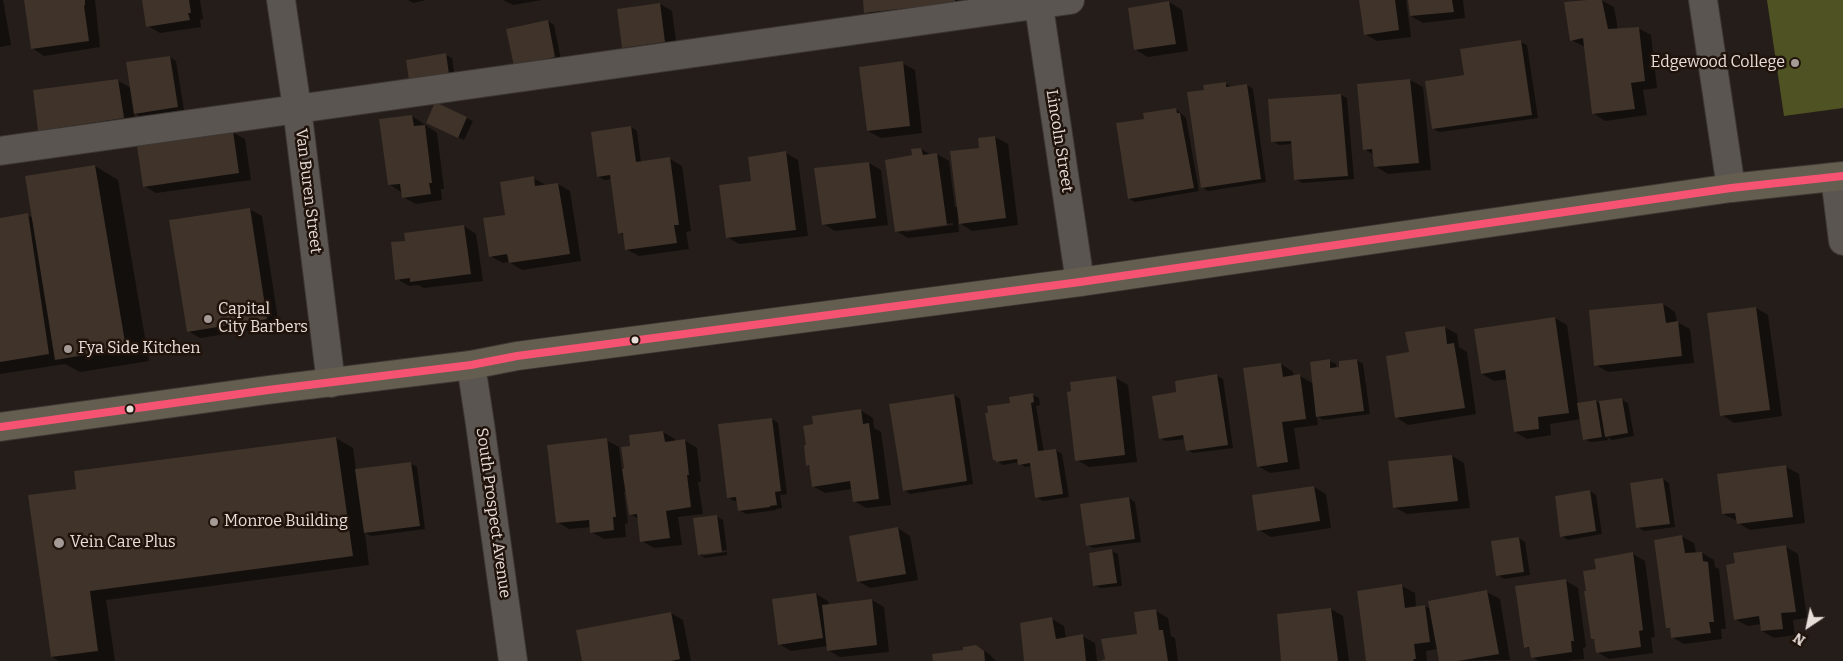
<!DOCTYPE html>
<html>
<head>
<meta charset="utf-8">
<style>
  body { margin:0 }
  #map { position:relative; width:1843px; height:661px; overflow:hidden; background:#251d19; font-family:Bitter,serif }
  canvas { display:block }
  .north { position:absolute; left:1783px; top:601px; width:50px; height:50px; -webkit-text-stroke:4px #20130b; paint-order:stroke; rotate:214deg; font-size:14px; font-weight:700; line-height:20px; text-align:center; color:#e8ded9 }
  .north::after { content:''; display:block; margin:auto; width:18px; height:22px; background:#e8ded9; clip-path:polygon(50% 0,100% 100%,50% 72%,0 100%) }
</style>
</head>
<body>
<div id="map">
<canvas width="1843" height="661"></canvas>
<div class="north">N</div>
</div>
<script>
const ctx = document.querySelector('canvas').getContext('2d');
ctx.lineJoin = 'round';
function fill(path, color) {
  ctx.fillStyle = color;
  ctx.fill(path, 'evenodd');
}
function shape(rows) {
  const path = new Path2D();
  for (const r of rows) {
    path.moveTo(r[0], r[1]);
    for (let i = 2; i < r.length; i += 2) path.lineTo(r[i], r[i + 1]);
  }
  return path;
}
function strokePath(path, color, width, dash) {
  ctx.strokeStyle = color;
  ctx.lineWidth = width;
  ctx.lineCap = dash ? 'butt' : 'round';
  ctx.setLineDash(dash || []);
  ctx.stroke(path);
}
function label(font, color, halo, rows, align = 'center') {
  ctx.font = font + ' Bitter,serif';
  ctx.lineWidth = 5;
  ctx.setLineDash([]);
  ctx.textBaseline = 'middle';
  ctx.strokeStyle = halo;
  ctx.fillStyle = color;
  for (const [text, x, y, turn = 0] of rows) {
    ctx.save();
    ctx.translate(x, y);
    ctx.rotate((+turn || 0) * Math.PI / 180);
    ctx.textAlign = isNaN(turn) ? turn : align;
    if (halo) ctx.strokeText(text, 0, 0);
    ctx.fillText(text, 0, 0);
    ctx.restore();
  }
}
const forest = shape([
  [1767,0,1843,0,1843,108,1784,116]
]);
const shadow = shape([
  [0,0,3,0,11,45,0,47],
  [25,0,95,0,100,47,44,56,32,48],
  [143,0,200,0,203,19,200,20,201,27,160,33,148,26],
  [408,0,426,0,413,3],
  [503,0,542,0,513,5],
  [864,0,966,0,968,17,878,19,866,12],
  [1360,0,1406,0,1411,37,1377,41,1365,34],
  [1409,0,1463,0,1465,18,1423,23,1411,16],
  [1601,0,1614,7,1618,30,1638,28,1651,35,1657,88,1643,90,1647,115,1605,121,1593,113,1585,47,1571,40],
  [1169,2,1182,10,1188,51,1148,57,1136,50],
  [660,4,672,11,677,49,636,54,624,47],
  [548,21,554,25,561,60,521,68],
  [1521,42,1527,45,1538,118,1440,132,1433,129,1466,77],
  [446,55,452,58,456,84,417,90],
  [170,57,176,61,184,110,141,117,134,113,136,125,52,137,39,130,117,80,131,88],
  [902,63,915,70,922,133,881,138,868,131],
  [1410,80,1423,87,1431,170,1388,174,1375,166,1374,155,1364,149,1358,85],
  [1225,83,1232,87,1247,85,1253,89,1266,182,1208,191,1202,187,1205,91],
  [1341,95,1347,98,1354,179,1302,183,1296,179,1293,144,1279,145,1273,141],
  [436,104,473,121,464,140,434,126],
  [1176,109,1186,118,1199,191,1135,202,1129,199,1146,120],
  [412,116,437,133,444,189,441,189,442,200,416,204,403,197,401,192,389,184],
  [631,127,637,131,641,162,670,159,682,166,691,231,686,232,689,249,639,256,626,249,625,236,619,233,612,179,604,180,598,176],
  [232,132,245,139,251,180,156,193,144,186,142,143],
  [995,137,1008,144,1018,225,972,231,958,222,959,232,908,238,896,231,913,156,921,149,931,155,937,154,949,161,955,207,958,207,980,149,979,139],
  [953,223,953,225,905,232,905,229],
  [786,153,798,160,808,236,739,244,727,237,752,182],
  [869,163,881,170,888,225,835,231,823,224],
  [95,166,118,180,149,361,80,372,65,364,0,374,0,219,27,215,33,218],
  [533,178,546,185,558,184,570,191,581,261,522,270,509,262,503,263,490,256],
  [249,209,262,216,279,326,200,338,188,331],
  [464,226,476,234,483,281,424,288,418,285,409,286,397,279,406,242],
  [1663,304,1675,312,1677,322,1690,329,1694,363,1608,372,1596,365],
  [1756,308,1768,315,1782,416,1734,423,1722,415],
  [1555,318,1567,325,1578,404,1596,401,1601,404,1622,400,1628,403,1634,436,1612,440,1607,437,1608,440,1591,442,1584,439,1581,419,1550,424,1551,435,1527,439,1515,432,1508,379,1494,381,1482,374],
  [1444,327,1457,334,1459,347,1467,352,1476,414,1408,425,1396,417,1410,353],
  [1357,360,1363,364,1370,414,1323,420,1317,416,1318,425,1294,428,1300,469,1270,473,1258,466,1281,364,1293,372,1294,377,1300,376,1314,384,1329,361,1336,364,1336,368],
  [1217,376,1223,379,1233,448,1193,453,1187,450,1185,439,1166,441,1160,438,1178,393],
  [1116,378,1128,385,1137,462,1089,467,1077,460],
  [954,395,960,399,973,484,910,494,904,490],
  [1033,395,1039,398,1040,405,1036,406,1044,452,1056,450,1062,454,1069,497,1043,501,1036,497,1032,466,1025,467,1019,462,1003,465,994,459,1012,404],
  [860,410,873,418,874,428,881,432,891,505,866,508,854,501,852,489,825,493,813,486,809,466,807,465,808,446,814,425],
  [772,419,778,423,787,494,780,495,782,508,776,509,776,510,746,514,739,510,738,500,734,501,728,497],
  [663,432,675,439,675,442,684,440,697,448,701,481,698,482,703,514,678,517,682,545,654,548,642,541,639,519,630,514,627,492,624,492,628,523,625,524,626,537,604,539,591,532,591,527,569,529,557,522,606,440,619,447,622,470,625,469,632,447],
  [336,438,353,448,356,470,410,463,417,467,425,529,371,536,365,533,369,565,106,600,115,661,59,661,52,657,77,490,75,473],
  [1452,456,1464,463,1470,508,1407,514,1394,507],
  [1786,467,1799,474,1805,523,1750,530,1738,523,1738,521,1723,514],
  [1663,479,1669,483,1675,527,1644,531,1638,527],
  [1314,487,1326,494,1331,528,1271,537,1259,530],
  [1590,491,1596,495,1602,534,1568,540,1562,536],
  [1129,498,1135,502,1141,542,1093,548,1087,545],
  [716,516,723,520,727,550,703,553,703,556,727,552,727,555,705,558,699,554],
  [898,528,910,536,918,580,870,588,858,581],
  [1681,536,1694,543,1696,553,1702,553,1714,560,1715,567,1719,569,1726,629,1721,629,1722,639,1684,644,1672,637,1671,630,1667,627],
  [1519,538,1525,542,1530,575,1504,579,1498,575],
  [1786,547,1798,554,1807,618,1793,620,1795,635,1774,638,1762,631,1761,624,1748,626,1735,619],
  [1112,551,1118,554,1122,586,1101,588,1094,585],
  [1633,554,1645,561,1655,637,1651,638,1653,653,1609,659,1597,652,1595,640,1592,638,1588,592,1597,570],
  [1566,581,1578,588,1586,647,1583,648,1584,659,1567,661,1539,661,1532,657,1531,650,1525,647],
  [1402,586,1415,593,1416,608,1425,606,1430,609,1487,592,1500,599,1510,660,1440,661,1438,649,1426,651,1427,661,1367,661,1358,592],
  [816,594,828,601,829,605,872,600,884,607,889,652,840,657,828,650,828,646,791,651,779,644],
  [1331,609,1343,616,1349,661,1282,661],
  [1156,611,1168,618,1171,636,1175,638,1178,661,1105,661,1103,640,1138,635],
  [671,613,683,620,691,661,583,661],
  [1052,619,1064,626,1066,638,1082,636,1095,643,1097,661,1025,661],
  [976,646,989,654,996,661,934,661]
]);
const building = shape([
  [24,0,85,0,85,5,84,6,89,41,31,49],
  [142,0,189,0,191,13,188,13,190,20,146,27],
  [863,0,955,0,956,10,918,14,917,7,864,13],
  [1359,0,1395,0,1399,30,1364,35],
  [1408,0,1452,0,1454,12,1410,16],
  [1587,0,1602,0,1608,29,1639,27,1645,81,1631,83,1635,109,1592,114,1583,38,1570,41,1564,2],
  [1169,1,1176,44,1134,50,1128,8],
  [660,3,665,42,622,48,617,9],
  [548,20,555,57,514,66,506,29],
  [1521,40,1532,115,1432,129,1425,81,1464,75,1460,49],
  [446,53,450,81,410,87,406,60],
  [170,56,178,107,134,114,126,62],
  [903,61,910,126,867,131,859,67],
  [118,79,124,118,38,131,33,90],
  [1410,79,1419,163,1374,167,1372,149,1363,150,1357,84],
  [1226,82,1226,87,1247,84,1261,179,1201,188,1187,92,1204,90,1203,85],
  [1341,94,1348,176,1294,180,1291,141,1271,142,1268,99],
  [435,102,467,117,458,138,426,123],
  [1176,108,1177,113,1180,113,1194,188,1128,199,1116,123,1144,119,1143,113],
  [412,115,414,126,425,125,432,183,429,183,431,194,402,198,400,184,388,185,379,119],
  [631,126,636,162,670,157,679,225,674,225,677,243,625,250,623,233,618,234,610,175,597,177,591,132],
  [233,131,239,173,143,187,137,146],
  [995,136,1006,218,959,224,950,151,979,148,978,138],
  [921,148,923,155,937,153,947,225,895,232,885,160,912,155,911,149],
  [786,151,796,230,726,238,719,185,751,181,748,157],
  [869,162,876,218,822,225,814,168],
  [95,165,126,348,55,360,25,176],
  [534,176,535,186,558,183,570,254,509,263,507,254,489,257,483,218,505,215,500,182],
  [250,208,267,319,187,332,169,220],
  [28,213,49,354,0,362,0,218],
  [464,225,471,274,410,282,410,278,395,280,391,242,405,241,404,233],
  [1663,303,1666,323,1678,321,1682,356,1594,366,1589,310],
  [1756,307,1770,410,1720,416,1707,313],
  [1555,317,1569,413,1538,417,1539,429,1514,432,1505,370,1481,374,1474,329],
  [1445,326,1447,344,1454,343,1465,408,1395,418,1386,356,1409,352,1405,332],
  [1330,359,1330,368,1339,367,1339,361,1357,359,1364,411,1316,417,1310,362],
  [1281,363,1283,377,1300,374,1306,419,1282,422,1288,462,1257,467,1243,368],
  [1217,374,1228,445,1186,451,1183,435,1159,439,1152,396,1176,392,1175,381],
  [1116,376,1125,455,1075,461,1067,392,1071,391,1070,382],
  [1033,393,1034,402,1031,403,1038,451,1056,449,1063,494,1035,498,1030,463,1018,465,1017,459,996,462,995,460,993,460,985,413,988,413,987,406,1010,403,1009,397],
  [954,394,967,481,903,491,889,404],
  [1622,398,1628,433,1605,437,1599,401],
  [1596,400,1602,437,1583,440,1577,403],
  [861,409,863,424,869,423,879,499,853,502,850,481,812,487,809,465,806,466,804,445,806,445,803,426,813,424,812,416],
  [772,418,781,491,775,492,777,505,770,506,770,507,738,511,736,497,727,498,718,424],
  [663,431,665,442,685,439,689,475,687,475,691,507,666,511,670,538,640,542,637,514,629,515,622,469,624,468,621,447,630,446,629,435],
  [336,437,353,556,90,591,98,651,51,657,28,495,76,489,74,471],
  [607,438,616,517,613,517,614,530,590,533,589,520,556,523,547,445],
  [1452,455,1458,501,1393,508,1388,461],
  [411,462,420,526,364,533,355,469],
  [1786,465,1793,517,1737,524,1735,513,1722,514,1717,474],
  [1663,478,1670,524,1636,528,1630,483],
  [1314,486,1320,521,1257,531,1252,495],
  [1590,490,1596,531,1560,537,1555,496],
  [1129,497,1135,539,1086,546,1080,504],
  [717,515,722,552,698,555,693,518],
  [898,527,906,574,857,582,849,536],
  [1682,535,1685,553,1702,552,1703,561,1708,562,1714,622,1709,622,1711,633,1671,638,1670,628,1666,628,1654,540],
  [1519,537,1524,572,1496,576,1491,541],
  [1786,545,1796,612,1781,613,1783,629,1761,631,1759,616,1734,620,1726,565,1735,563,1733,553],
  [1112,549,1117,583,1093,586,1089,553],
  [1633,552,1643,630,1639,631,1641,647,1596,653,1594,639,1591,639,1584,591,1586,591,1583,571,1596,569,1594,559],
  [1566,579,1574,641,1571,641,1572,652,1531,658,1529,647,1524,648,1515,586],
  [1402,584,1405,608,1425,605,1430,642,1414,644,1416,659,1413,659,1414,661,1366,661,1357,591],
  [1487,590,1499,654,1458,661,1439,661,1428,601],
  [816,593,823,638,778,645,772,599],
  [872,599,877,645,827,651,822,605],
  [1331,608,1338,661,1281,661,1277,614],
  [1156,609,1159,630,1163,630,1168,661,1100,661,1105,659,1101,639,1137,634,1134,612],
  [671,612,680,659,671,661,582,661,576,630],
  [1052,617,1056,639,1083,634,1086,661,1024,661,1020,623],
  [976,645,984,651,985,661,933,661,932,654,963,650,963,647]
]);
const minor = shape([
  [281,0,297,108,331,383],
  [1038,0,1080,282],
  [1703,0,1731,188],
  [0,151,1070,0],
  [1835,177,1843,241],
  [471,365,480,424,513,661]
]);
const major = shape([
  [0,427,268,390,471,365,517,356,1080,282,1731,188,1843,176]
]);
const bus1 = shape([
  [0,427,268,390,471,365,517,356,1080,282,1731,188,1843,176]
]);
const markers = [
  [1795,63,5,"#a49a96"],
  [208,319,5,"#a49a96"],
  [635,340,4.5,"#e8ded9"],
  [68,349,5,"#a49a96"],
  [130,409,4.5,"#e8ded9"],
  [214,522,5,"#a49a96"],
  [59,543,6,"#a49a96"]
];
const poiNames = [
  ["Edgewood College",1785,63,"right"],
  ["Capital",218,310],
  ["City Barbers",218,328],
  ["Fya Side Kitchen",78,349],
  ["Monroe Building",224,522],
  ["Vein Care Plus",70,543]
];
const streetNames = [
  ["Lincoln Street",1059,141,81],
  ["Van Buren Street",308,191,83],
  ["South Prospect Avenue",493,513,82]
];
fill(forest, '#4f5222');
fill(shadow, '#0007');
fill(building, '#3f332a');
strokePath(minor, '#3d3733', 30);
strokePath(major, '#3d3733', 30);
strokePath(minor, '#5b5551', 28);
strokePath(major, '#645e50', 28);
strokePath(bus1, '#f65372', 8);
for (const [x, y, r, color] of markers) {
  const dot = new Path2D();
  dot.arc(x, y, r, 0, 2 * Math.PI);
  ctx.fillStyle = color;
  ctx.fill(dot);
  strokePath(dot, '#20130b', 2);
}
label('16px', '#e8ded9', '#20130b', poiNames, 'left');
label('16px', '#e8ded9', '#20130b', streetNames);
</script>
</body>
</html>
